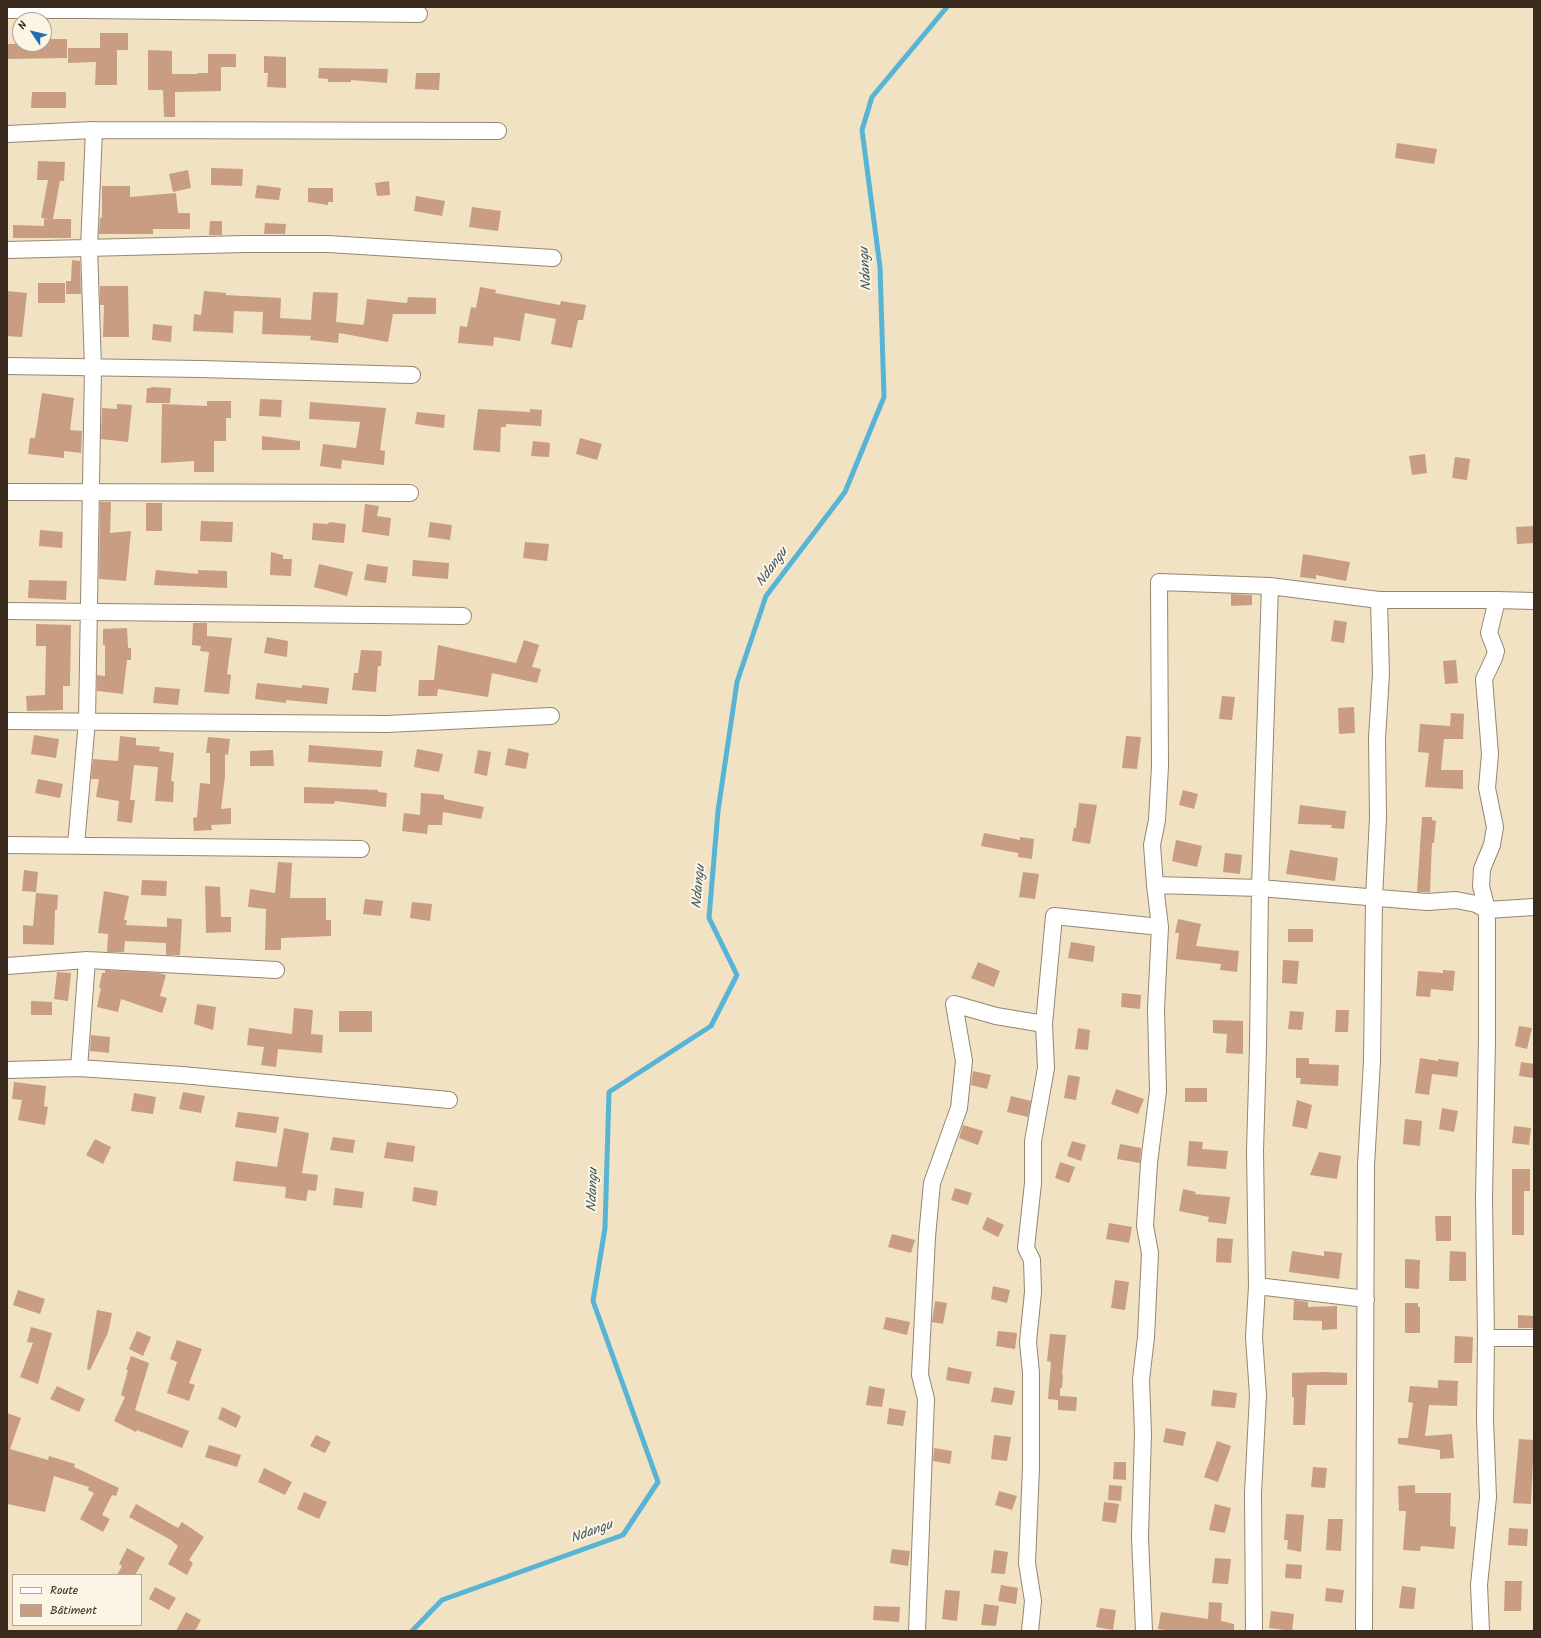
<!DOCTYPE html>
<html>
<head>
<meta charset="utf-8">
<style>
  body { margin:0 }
  #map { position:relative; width:1541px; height:1638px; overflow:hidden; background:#f1e2c4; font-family:Kalam,sans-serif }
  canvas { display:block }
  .frame { position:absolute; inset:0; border:8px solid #3b2a1e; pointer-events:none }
  .legend { position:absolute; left:12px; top:1574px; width:130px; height:52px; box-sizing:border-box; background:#fcf5e5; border:1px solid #afa495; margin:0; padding:5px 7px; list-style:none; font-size:12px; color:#3b2a1e }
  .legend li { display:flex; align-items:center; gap:8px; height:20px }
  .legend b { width:20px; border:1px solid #afa495 }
  .north { position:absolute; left:12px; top:12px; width:40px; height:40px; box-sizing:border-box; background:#fcf5e5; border:1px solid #afa495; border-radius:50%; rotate:305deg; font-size:11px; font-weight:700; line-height:16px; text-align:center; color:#3b2a1e }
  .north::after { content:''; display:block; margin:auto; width:14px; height:18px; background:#1f6fb2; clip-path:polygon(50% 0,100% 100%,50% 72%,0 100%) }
</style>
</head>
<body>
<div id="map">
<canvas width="1541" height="1638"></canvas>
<div class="frame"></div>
<ul class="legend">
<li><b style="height:5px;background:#fff"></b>Route</li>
<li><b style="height:11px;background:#c89d82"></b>Bâtiment</li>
</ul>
<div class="north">N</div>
</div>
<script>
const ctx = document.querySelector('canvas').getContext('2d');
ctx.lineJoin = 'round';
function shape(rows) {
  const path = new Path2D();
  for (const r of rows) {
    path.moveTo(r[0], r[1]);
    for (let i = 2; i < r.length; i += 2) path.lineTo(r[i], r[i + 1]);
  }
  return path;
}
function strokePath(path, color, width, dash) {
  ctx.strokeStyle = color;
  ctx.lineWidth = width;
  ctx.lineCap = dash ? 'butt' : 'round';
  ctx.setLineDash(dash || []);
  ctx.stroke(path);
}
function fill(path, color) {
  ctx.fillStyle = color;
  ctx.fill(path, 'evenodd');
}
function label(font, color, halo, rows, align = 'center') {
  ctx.font = font + ' Kalam,sans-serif';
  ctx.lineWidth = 4;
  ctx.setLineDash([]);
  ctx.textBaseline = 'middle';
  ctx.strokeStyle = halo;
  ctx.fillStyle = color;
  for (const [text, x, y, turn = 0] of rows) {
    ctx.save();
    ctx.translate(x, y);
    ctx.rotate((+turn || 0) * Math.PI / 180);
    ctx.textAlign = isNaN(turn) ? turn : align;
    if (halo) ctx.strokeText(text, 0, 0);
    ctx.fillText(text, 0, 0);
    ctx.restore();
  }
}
const stream = shape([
  [412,1631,442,1600,623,1535,658,1482,593,1301,605,1228,609,1092,711,1026,737,975,709,918,718,811,737,682,766,596,845,492,884,397,880,267,862,130,872,97,947,7]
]);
const building = shape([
  [100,33,128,33,128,50,117,50,117,85,95,85,96,62,68,63,68,48,100,48],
  [44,39,67,39,67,58,7,59,7,44,44,44],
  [148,50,172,51,172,74,198,74,198,73,208,73,208,54,236,54,236,67,221,67,221,91,175,92,175,117,164,117,163,90,148,90],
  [264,56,286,57,286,88,267,87,268,73,264,73],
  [319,68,388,69,387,83,351,80,351,82,328,82,328,79,318,78],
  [416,73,440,73,439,90,415,89],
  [32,92,66,92,66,108,31,108],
  [1397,143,1437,149,1434,164,1395,158],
  [38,161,65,162,64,181,60,181,53,219,71,219,71,238,13,238,13,225,44,226,44,219,49,219,41,218,48,180,37,180],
  [211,168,243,169,242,186,211,185],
  [188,170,191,188,173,192,169,174],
  [389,181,390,195,377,196,375,183],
  [257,185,281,188,279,200,255,198],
  [102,186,130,186,130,197,176,193,178,213,190,213,190,229,153,229,153,234,99,234,100,218,102,218],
  [308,188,333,188,333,202,328,202,328,205,308,202],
  [416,196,445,201,442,216,414,211],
  [472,207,501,211,498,231,469,227],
  [210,221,222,221,222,235,209,235],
  [265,223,286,224,285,234,264,234],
  [72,260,80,261,81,294,66,294,66,281,71,281],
  [38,283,65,283,65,303,38,303],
  [100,286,128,286,129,337,103,337,104,305,100,305],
  [480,287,496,290,495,293,560,305,561,301,586,305,583,320,578,320,572,348,551,344,556,319,525,313,520,341,494,337,493,346,458,343,460,326,467,327,471,307,476,308],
  [7,291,27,293,22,337,7,336],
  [204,291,226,293,226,295,281,298,280,318,311,320,313,292,338,293,336,322,363,325,364,323,367,299,407,303,408,297,436,298,436,314,393,314,388,342,339,333,338,343,310,340,311,336,262,334,263,312,234,311,233,333,193,331,194,314,201,315],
  [153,324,172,326,171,342,152,340],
  [151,387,171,388,170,403,146,403,147,388,151,388],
  [42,393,74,398,70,430,82,431,81,453,64,451,64,458,28,454,30,438,35,438],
  [260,399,282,400,281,417,259,416],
  [207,401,231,401,231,418,226,418,226,441,214,441,214,472,194,472,194,461,161,463,162,404,207,406],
  [310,402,386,408,380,450,385,451,384,465,342,460,341,469,320,466,323,444,356,448,360,422,309,419],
  [117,404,132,405,128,442,101,439,102,408,117,409],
  [478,409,530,412,530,409,542,410,541,426,506,424,506,427,501,427,500,452,473,450],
  [417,412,445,415,444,428,415,424],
  [262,436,300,441,300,450,262,450],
  [580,438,602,444,597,460,576,454],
  [533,441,550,443,549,457,531,456],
  [1425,454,1427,473,1412,475,1409,456],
  [1455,457,1470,459,1467,480,1452,478],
  [100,502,111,502,110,533,131,531,126,581,99,579],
  [146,503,162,503,162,531,146,531],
  [365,504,379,506,377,516,391,518,389,536,362,532],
  [201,521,233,522,232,542,200,541],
  [329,522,346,524,344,543,312,540,313,523,328,524],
  [430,522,452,525,450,540,428,537],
  [1534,526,1534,543,1517,544,1516,527],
  [40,530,63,532,62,548,39,546],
  [525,542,549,544,547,561,523,558],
  [271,552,283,555,283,559,292,559,291,576,270,575],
  [1303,554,1350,562,1346,581,1316,575,1316,579,1300,577],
  [413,560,449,563,448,579,412,576],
  [319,564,353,572,347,596,314,587],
  [367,564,388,567,386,583,364,580],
  [156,570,198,574,198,570,227,571,227,588,154,585],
  [29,580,67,581,66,600,28,598],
  [1231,594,1252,595,1252,605,1231,606],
  [1334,620,1347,622,1344,643,1331,641],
  [193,623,207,623,207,636,232,638,227,674,231,675,229,694,204,692,209,652,200,651,201,646,192,645],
  [36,624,71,625,70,686,63,686,63,710,27,711,26,696,45,695,46,646,36,646],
  [127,628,128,648,131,648,131,660,127,660,123,694,97,691,97,675,105,676,105,645,103,645,103,629],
  [267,637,288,641,287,657,264,653],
  [524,640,539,645,532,667,541,669,537,683,492,673,488,697,438,689,437,696,418,696,419,680,434,680,438,645,516,663],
  [361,650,382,651,381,666,378,666,376,692,352,690,354,673,358,673],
  [1456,660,1458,683,1445,684,1443,661],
  [257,683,302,688,302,685,329,688,327,704,286,700,286,703,255,699],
  [155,687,180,689,178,705,153,703],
  [1222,696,1235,697,1232,720,1219,719],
  [1354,707,1355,733,1339,734,1338,708],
  [1451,713,1464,714,1463,739,1444,739,1441,770,1463,770,1463,789,1425,787,1429,753,1418,752,1420,724,1450,726],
  [34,735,59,739,56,758,31,754],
  [120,736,136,738,136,745,160,747,159,751,174,753,171,781,174,782,173,802,155,801,158,767,134,765,130,800,135,800,132,823,117,821,119,801,96,797,99,779,91,779,93,759,118,761],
  [1126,736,1141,737,1137,769,1122,768],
  [208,737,230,739,228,755,225,754,225,776,221,809,231,808,231,824,211,825,212,830,194,831,193,818,197,817,200,783,210,784,210,753,206,753],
  [309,745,383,751,381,767,308,762],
  [508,748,529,753,526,769,505,765],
  [417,749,443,754,439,772,414,767],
  [273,750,274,766,250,766,250,751],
  [478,750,491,752,487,776,474,773],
  [38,779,63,784,60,798,35,793],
  [304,787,378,790,378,792,387,793,386,807,335,801,334,804,304,803],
  [1183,790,1198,794,1194,809,1179,805],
  [421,793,444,795,444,799,484,807,481,819,443,812,442,825,428,825,427,834,402,831,404,813,420,815],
  [1079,803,1097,805,1090,844,1072,841,1074,828,1076,828],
  [1300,805,1346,811,1344,829,1331,828,1332,825,1298,824],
  [1422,817,1432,817,1432,820,1436,821,1434,843,1432,843,1430,892,1417,892],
  [984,833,1020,840,1020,837,1034,839,1032,859,1018,857,1018,853,981,846],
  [1176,840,1202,846,1197,867,1172,861],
  [1290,850,1338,858,1335,881,1286,874],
  [1225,853,1242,855,1240,874,1223,872],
  [278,862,292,863,290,898,326,898,326,920,331,920,331,936,281,938,281,950,265,950,266,909,248,907,250,889,275,893],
  [24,870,38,872,36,892,22,891],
  [1023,872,1039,874,1035,899,1019,897],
  [142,880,167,881,166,896,141,895],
  [205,886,220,887,221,917,231,917,231,932,206,933],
  [104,891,129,896,124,920,127,920,126,925,167,927,167,918,182,919,180,955,166,955,166,943,125,941,124,952,107,952,108,934,98,933],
  [36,893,58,895,57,910,55,910,54,945,23,944,23,925,33,926],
  [365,899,383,901,381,916,363,914],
  [412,902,432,904,430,921,410,918],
  [1178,919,1201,924,1196,946,1239,951,1237,972,1220,970,1221,964,1176,959,1179,933,1175,933],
  [1288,929,1313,929,1313,942,1288,942],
  [1071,942,1095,946,1093,962,1068,958],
  [1283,960,1299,961,1297,984,1282,983],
  [978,962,1000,971,994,987,971,978],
  [105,970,159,973,166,975,160,996,167,998,162,1013,121,999,118,1012,97,1007,101,988,99,988,102,973,105,973],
  [1443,970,1455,971,1453,991,1431,989,1430,997,1416,996,1418,971,1443,973],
  [57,972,71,973,68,1001,54,999],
  [1122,993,1141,995,1140,1009,1121,1007],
  [31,1001,52,1002,52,1015,31,1015],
  [197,1004,216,1007,213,1030,194,1024],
  [294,1008,313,1010,311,1034,323,1035,322,1053,278,1049,276,1067,261,1065,264,1047,247,1045,249,1028,292,1034],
  [1336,1010,1349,1010,1348,1032,1335,1032],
  [339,1011,372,1011,372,1032,339,1032],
  [1290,1011,1304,1012,1302,1030,1288,1029],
  [1213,1020,1243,1021,1243,1054,1226,1053,1227,1034,1213,1033],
  [1519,1026,1532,1028,1527,1049,1515,1046],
  [1078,1028,1090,1030,1088,1050,1075,1049],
  [91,1035,110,1037,109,1053,90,1051],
  [1296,1058,1309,1058,1309,1064,1339,1065,1338,1086,1300,1084,1301,1078,1296,1078],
  [1420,1058,1438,1061,1438,1059,1459,1062,1457,1077,1432,1074,1429,1095,1415,1093],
  [1521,1062,1534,1064,1534,1078,1519,1076],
  [973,1071,991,1075,987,1089,971,1085],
  [1068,1075,1080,1077,1076,1100,1064,1098],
  [14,1082,46,1086,44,1106,48,1107,45,1125,18,1120,22,1100,12,1099],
  [1185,1088,1207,1088,1207,1102,1185,1102],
  [1116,1089,1144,1099,1138,1114,1111,1104],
  [183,1092,205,1096,201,1113,179,1109],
  [134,1093,156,1097,153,1114,131,1111],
  [1011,1096,1031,1101,1028,1117,1007,1112],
  [1297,1100,1312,1105,1307,1129,1292,1126],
  [1442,1108,1458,1111,1454,1132,1439,1129],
  [238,1112,279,1117,276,1133,235,1127],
  [1405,1119,1422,1121,1420,1146,1403,1144],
  [963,1125,983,1131,978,1145,959,1138],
  [1514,1126,1531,1128,1529,1145,1512,1143],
  [284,1128,309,1133,302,1173,318,1175,316,1191,308,1190,306,1201,285,1198,286,1187,233,1181,236,1161,277,1167],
  [333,1137,355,1140,353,1153,330,1150],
  [95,1139,111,1147,103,1164,86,1155],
  [1072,1141,1086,1145,1081,1161,1067,1156],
  [1189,1141,1203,1142,1202,1149,1228,1151,1226,1169,1187,1166],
  [387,1142,415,1146,413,1162,384,1158],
  [1120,1144,1141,1148,1140,1163,1117,1159],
  [1319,1152,1341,1156,1337,1179,1310,1175],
  [1060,1162,1075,1167,1069,1183,1055,1178],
  [1512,1169,1530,1169,1530,1191,1524,1191,1524,1235,1512,1235],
  [414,1187,438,1191,436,1206,412,1201],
  [335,1188,364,1192,362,1208,333,1205],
  [955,1188,972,1193,968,1205,951,1200],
  [1183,1189,1196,1192,1195,1194,1230,1197,1226,1224,1208,1222,1209,1217,1179,1211],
  [1435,1216,1451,1216,1451,1241,1436,1241],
  [987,1217,1004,1225,998,1237,982,1229],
  [1109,1223,1132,1227,1129,1243,1106,1239],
  [892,1234,915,1240,911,1253,888,1247],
  [1217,1238,1233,1239,1231,1263,1216,1262],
  [1292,1251,1324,1256,1324,1251,1342,1253,1339,1279,1289,1272],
  [1450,1251,1466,1252,1466,1281,1449,1281],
  [1405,1259,1420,1260,1419,1289,1405,1288],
  [1115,1280,1129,1282,1125,1310,1111,1308],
  [993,1286,1010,1290,1007,1303,991,1299],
  [18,1290,45,1299,40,1314,13,1305],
  [1294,1300,1308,1302,1308,1307,1337,1306,1337,1329,1322,1330,1322,1321,1293,1320],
  [935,1301,947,1303,943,1324,932,1322],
  [1405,1303,1418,1303,1418,1307,1420,1307,1420,1333,1405,1333],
  [97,1310,112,1313,108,1333,90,1370,87,1369],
  [1518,1315,1534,1316,1533,1328,1518,1328],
  [886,1317,910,1322,907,1335,883,1329],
  [31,1327,52,1333,38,1384,20,1377,33,1343,27,1342],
  [137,1331,151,1337,143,1356,129,1349],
  [998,1331,1017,1333,1015,1349,996,1346],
  [1050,1334,1066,1335,1062,1375,1063,1375,1062,1388,1060,1388,1060,1396,1077,1397,1076,1411,1058,1410,1058,1400,1048,1399,1051,1362,1047,1361],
  [1455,1336,1473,1337,1472,1363,1454,1363],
  [177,1340,202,1349,189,1383,195,1385,189,1401,167,1393,177,1362,170,1359],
  [131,1356,149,1363,135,1410,189,1431,182,1448,137,1430,136,1432,114,1421,125,1397,121,1395,128,1370,126,1370],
  [948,1367,972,1372,969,1384,946,1380],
  [1324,1372,1347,1373,1347,1385,1307,1385,1305,1425,1293,1425,1294,1397,1292,1397,1292,1373],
  [1438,1380,1458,1381,1457,1406,1429,1405,1425,1436,1452,1434,1454,1458,1440,1459,1440,1450,1398,1444,1398,1438,1408,1438,1413,1403,1408,1402,1410,1386,1438,1388],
  [57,1386,85,1399,79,1412,50,1399],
  [869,1386,885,1389,882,1407,866,1405],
  [994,1387,1015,1391,1012,1405,991,1402],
  [1213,1390,1237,1393,1235,1408,1211,1406],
  [222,1407,241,1416,236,1428,218,1419],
  [889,1408,906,1411,903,1426,887,1424],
  [7,1413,21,1418,10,1449,48,1460,49,1456,75,1464,74,1467,119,1488,116,1496,112,1495,102,1515,110,1519,103,1532,80,1519,94,1493,88,1490,89,1487,54,1476,45,1512,7,1504],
  [1166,1428,1186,1432,1183,1446,1163,1442],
  [316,1435,331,1442,325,1453,310,1446],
  [994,1435,1011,1437,1007,1461,991,1459],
  [1519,1439,1534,1440,1531,1504,1513,1503],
  [1217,1441,1231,1446,1218,1482,1204,1477],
  [209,1445,241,1455,237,1467,205,1457],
  [934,1448,952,1451,950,1464,933,1461],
  [1114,1462,1126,1462,1126,1480,1113,1479],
  [1313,1467,1327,1468,1325,1488,1311,1487],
  [264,1468,292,1482,285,1495,258,1482],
  [1109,1485,1122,1486,1121,1501,1108,1500],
  [1415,1485,1415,1493,1451,1493,1450,1526,1456,1527,1454,1549,1421,1546,1420,1551,1403,1550,1406,1511,1399,1511,1398,1486],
  [999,1491,1017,1496,1012,1510,995,1505],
  [304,1492,327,1502,319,1519,297,1509],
  [1104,1502,1119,1504,1116,1523,1102,1521],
  [136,1504,178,1528,182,1522,204,1537,189,1560,193,1563,187,1575,168,1564,178,1546,171,1540,129,1517],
  [1215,1504,1231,1508,1225,1533,1209,1530],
  [1286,1514,1304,1515,1301,1552,1287,1549,1288,1540,1284,1540],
  [1328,1519,1343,1519,1341,1551,1326,1550],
  [1509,1528,1528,1529,1527,1546,1508,1545],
  [127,1548,145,1558,135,1575,117,1575,122,1566,119,1564],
  [892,1549,910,1551,908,1566,890,1563],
  [994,1550,1008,1552,1005,1574,991,1573],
  [1215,1558,1231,1559,1228,1584,1212,1583],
  [1286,1564,1302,1565,1301,1579,1285,1578],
  [1505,1581,1522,1581,1521,1611,1504,1611],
  [1001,1585,1018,1588,1016,1604,998,1601],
  [1402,1586,1416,1588,1414,1609,1399,1608],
  [155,1587,176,1598,169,1610,149,1599],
  [1326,1588,1344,1590,1342,1603,1325,1601],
  [945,1590,960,1591,957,1621,942,1619],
  [1209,1602,1222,1603,1221,1621,1234,1624,1234,1631,1172,1631,1158,1629,1161,1612,1208,1619],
  [984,1604,999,1606,996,1626,981,1625],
  [874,1606,900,1607,899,1622,873,1620],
  [1100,1608,1116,1610,1113,1630,1096,1627],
  [1271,1611,1294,1614,1292,1631,1269,1628],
  [186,1612,201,1620,195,1631,176,1631]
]);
const minor = shape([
  [7,10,89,10,419,14],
  [7,134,94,130,498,131],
  [7,250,244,244,328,244,553,258],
  [7,366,200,369,412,375],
  [7,492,410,493],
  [7,611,463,616],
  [7,721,387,724,551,716],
  [7,845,361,849],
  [76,845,87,721,93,367,89,248,94,130],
  [1155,885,1260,888,1427,902,1456,900,1476,904,1487,910,1534,907],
  [7,966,87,960,276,970],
  [79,1068,87,960],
  [7,1070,79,1068,182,1075,449,1100],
  [1257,1286,1366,1299],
  [1486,1338,1534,1338],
  [917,1631,926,1399,920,1375,927,1237,932,1183,959,1108,964,1061,954,1004,996,1016,1044,1024],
  [1030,1631,1033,1601,1027,1563,1031,1467,1031,1373,1028,1342,1033,1292,1032,1260,1026,1248,1033,1183,1033,1141,1046,1068,1044,1024,1054,916,1160,927],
  [1144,1631,1140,1537,1143,1433,1141,1380,1146,1337,1150,1253,1145,1226,1149,1163,1158,1091,1156,1009,1160,927,1155,885,1152,845,1157,820,1160,766,1159,582,1270,586,1379,600,1497,600,1534,601],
  [1254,1631,1253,1493,1258,1395,1254,1337,1257,1286,1255,1151,1258,1047,1260,888,1270,586],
  [1364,1631,1366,1165,1372,1061,1374,898,1378,818,1377,738,1381,674,1379,600],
  [1481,1631,1479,1585,1488,1497,1485,1419,1486,1338,1484,1197,1487,1039,1487,910,1481,886,1482,869,1492,845,1495,827,1487,788,1490,754,1484,679,1494,658,1496,651,1489,633,1497,600]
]);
const waterNames = [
  ["Ndangu",867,269,-94],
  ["Ndangu",773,568,-54],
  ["Ndangu",700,887,-85],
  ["Ndangu",594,1190,-88],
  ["Ndangu",592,1533,-20]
];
strokePath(stream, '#57b4d5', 5);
fill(building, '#c89d82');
strokePath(minor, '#968671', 18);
strokePath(minor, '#fff', 16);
label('italic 14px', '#455a5e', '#fcf5e5', waterNames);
</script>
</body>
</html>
